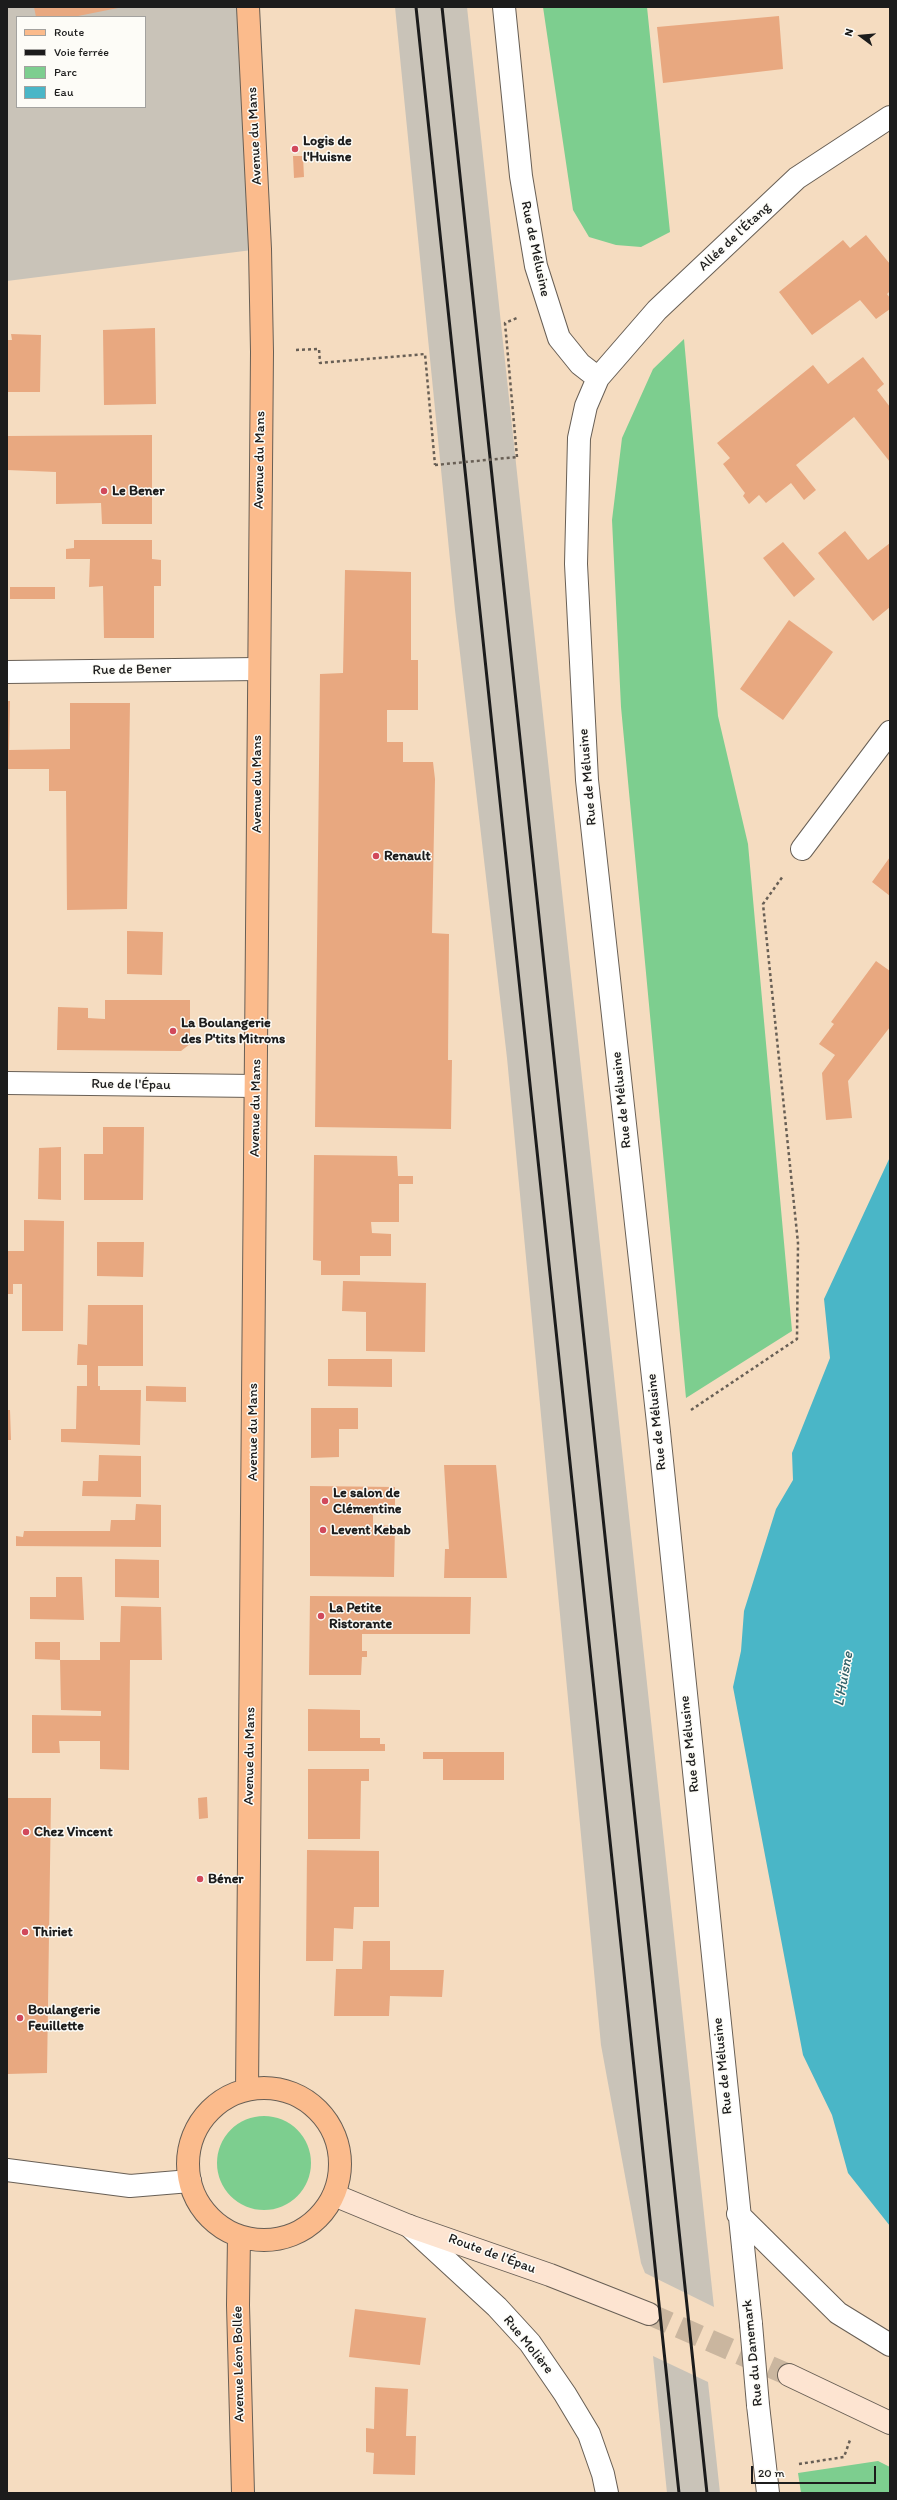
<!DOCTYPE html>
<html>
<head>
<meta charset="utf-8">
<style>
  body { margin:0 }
  #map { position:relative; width:897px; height:2500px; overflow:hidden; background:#f5dcc0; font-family:Itim,sans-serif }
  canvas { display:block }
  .frame { position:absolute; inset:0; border:8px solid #1c1c1c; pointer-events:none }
  .legend { position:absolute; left:16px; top:16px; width:130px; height:92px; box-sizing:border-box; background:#fdfcf7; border:1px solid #a3a29f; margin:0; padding:5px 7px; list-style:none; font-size:12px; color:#1c1c1c }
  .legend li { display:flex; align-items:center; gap:8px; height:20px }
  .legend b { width:20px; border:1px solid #a3a29f }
  .north { position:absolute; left:841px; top:16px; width:40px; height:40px; -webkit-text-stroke:3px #fdfcf7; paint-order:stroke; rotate:286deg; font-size:11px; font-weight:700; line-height:16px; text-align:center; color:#1c1c1c }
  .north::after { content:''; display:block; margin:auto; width:14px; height:18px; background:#1c1c1c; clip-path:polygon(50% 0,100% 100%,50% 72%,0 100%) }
  .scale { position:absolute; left:751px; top:2466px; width:125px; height:18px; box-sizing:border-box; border:2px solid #1c1c1c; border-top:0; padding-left:5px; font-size:12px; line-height:14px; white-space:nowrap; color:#1c1c1c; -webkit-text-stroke:3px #fdfcf7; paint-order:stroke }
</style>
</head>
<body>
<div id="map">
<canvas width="897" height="2500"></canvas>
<div class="frame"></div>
<ul class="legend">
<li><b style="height:5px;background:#fbbb8c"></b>Route</li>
<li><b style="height:5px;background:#1c1c1c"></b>Voie ferrée</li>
<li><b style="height:11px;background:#7dce8f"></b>Parc</li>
<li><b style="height:11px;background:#4ab6c7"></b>Eau</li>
</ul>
<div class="north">N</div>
<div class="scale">20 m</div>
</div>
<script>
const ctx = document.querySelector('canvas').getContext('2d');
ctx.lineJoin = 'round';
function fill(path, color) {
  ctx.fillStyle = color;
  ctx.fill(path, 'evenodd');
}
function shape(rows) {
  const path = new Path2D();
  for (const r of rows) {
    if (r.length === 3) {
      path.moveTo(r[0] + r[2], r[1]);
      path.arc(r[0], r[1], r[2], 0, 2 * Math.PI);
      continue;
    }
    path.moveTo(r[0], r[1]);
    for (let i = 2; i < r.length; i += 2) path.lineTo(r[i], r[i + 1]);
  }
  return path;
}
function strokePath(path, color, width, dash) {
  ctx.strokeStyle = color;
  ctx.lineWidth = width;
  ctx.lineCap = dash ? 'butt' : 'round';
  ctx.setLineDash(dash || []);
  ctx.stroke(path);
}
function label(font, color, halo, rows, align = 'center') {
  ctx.font = font + ' Itim,sans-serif';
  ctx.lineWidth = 3;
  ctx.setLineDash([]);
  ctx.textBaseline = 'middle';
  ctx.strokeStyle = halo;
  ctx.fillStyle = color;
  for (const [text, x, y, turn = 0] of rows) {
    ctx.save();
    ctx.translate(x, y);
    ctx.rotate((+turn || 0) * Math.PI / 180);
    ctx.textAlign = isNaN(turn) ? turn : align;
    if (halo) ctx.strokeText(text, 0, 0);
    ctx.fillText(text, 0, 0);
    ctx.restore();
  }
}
const industrial = shape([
  [7,7,248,7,260,249,7,281],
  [17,17,145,17,145,107,17,107],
  [395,7,467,7,714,2307,645,2273,641,2263,601,2045,507,1058,455,610],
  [653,2356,708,2382,720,2493,667,2493]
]);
const green = shape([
  [543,7,647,7,670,232,641,247,616,245,589,237,573,210],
  [684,339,718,716,748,844,792,1331,686,1398,621,707,612,520,622,438,653,369],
  [264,2163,47],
  [878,2461,890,2467,890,2493,801,2493,798,2473]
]);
const water = shape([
  [890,1157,890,2226,848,2173,832,2115,803,2055,733,1687,741,1651,744,1611,776,1509,793,1480,792,1453,830,1358,824,1299]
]);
const building = shape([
  [34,7,118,7,118,8,73,17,36,17],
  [779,16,783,69,663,83,657,27],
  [293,156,303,156,304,177,294,178],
  [866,235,890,264,890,291,887,294,890,298,890,309,876,319,860,300,812,335,779,292,843,240,850,248],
  [155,328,156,404,104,405,103,330],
  [11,334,41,335,40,392,7,392,7,340,12,340],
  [863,357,884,384,877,390,890,407,890,462,854,417,796,465,816,490,804,500,791,483,766,503,759,495,749,504,743,496,745,493,723,464,730,458,717,443,813,365,828,384],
  [152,435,152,524,102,524,101,503,56,504,56,472,7,470,7,436],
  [845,531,868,560,890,543,890,607,873,621,818,553],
  [74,540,152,540,152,559,161,560,161,586,154,586,154,638,104,638,103,586,89,587,90,559,66,559,66,549,74,548],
  [783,542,815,579,794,597,763,558],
  [345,570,411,572,411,660,418,660,418,710,387,710,387,742,403,742,403,762,433,762,435,779,432,933,449,934,448,1060,452,1060,451,1129,315,1127,320,674,343,673],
  [10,587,55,587,55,599,10,599],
  [789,620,833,652,783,720,740,689],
  [7,701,10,701,9,750,70,749,70,703,130,703,127,909,67,910,66,791,49,791,49,769,7,769],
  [890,857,890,896,872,882],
  [127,931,163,932,162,975,127,974],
  [876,961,890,971,890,1027,848,1081,852,1118,826,1120,822,1073,835,1055,819,1044,834,1024,831,1022],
  [105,1000,190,1000,190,1044,181,1051,57,1050,58,1007,88,1008,88,1018,105,1019],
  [103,1127,144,1127,143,1200,84,1200,84,1154,103,1154],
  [61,1147,61,1200,38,1199,39,1148],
  [314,1155,397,1156,398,1176,413,1176,413,1184,399,1184,399,1222,371,1222,372,1233,391,1234,391,1256,360,1256,360,1275,321,1275,321,1261,313,1260],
  [24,1220,64,1221,63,1331,22,1331,22,1284,13,1284,13,1294,7,1294,7,1251,24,1251],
  [97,1242,144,1242,143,1277,97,1276],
  [343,1281,426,1283,425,1352,366,1351,366,1312,342,1311],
  [88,1305,143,1305,143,1366,98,1366,98,1386,100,1386,100,1390,141,1390,140,1445,61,1442,61,1429,76,1429,77,1386,87,1386,87,1365,77,1365,78,1344,87,1345],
  [328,1359,392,1359,392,1387,328,1386],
  [146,1386,186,1387,186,1402,146,1401],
  [311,1408,358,1408,358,1429,339,1429,339,1457,311,1458],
  [7,1410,10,1410,11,1440,7,1440],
  [99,1455,141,1456,141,1497,82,1496,83,1481,98,1481],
  [444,1465,496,1465,507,1578,444,1578,445,1549,449,1549],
  [310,1486,395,1487,395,1505,373,1506,373,1525,395,1526,394,1577,310,1576],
  [136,1504,161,1505,161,1547,16,1546,16,1536,23,1537,24,1531,110,1531,111,1520,135,1520],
  [115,1559,159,1560,159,1598,115,1597],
  [56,1577,82,1577,84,1620,30,1619,30,1597,56,1597],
  [310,1596,471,1597,470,1634,362,1634,362,1651,367,1651,367,1657,362,1657,361,1675,309,1675],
  [121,1606,161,1607,162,1660,130,1660,129,1770,100,1769,100,1741,59,1741,60,1753,32,1753,32,1715,101,1716,101,1711,61,1710,60,1660,35,1659,35,1642,60,1642,60,1660,100,1660,100,1642,120,1642],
  [308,1709,360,1710,360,1738,380,1738,380,1744,385,1744,385,1751,308,1751],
  [423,1752,504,1752,504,1780,443,1780,443,1759,423,1759],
  [308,1769,369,1769,369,1781,361,1781,360,1839,308,1839],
  [207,1797,208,1818,199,1819,198,1798],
  [7,1798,51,1798,47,2073,7,2074],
  [307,1850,379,1851,379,1907,354,1907,353,1929,334,1928,333,1961,306,1961],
  [363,1941,390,1941,390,1970,444,1970,442,1997,390,1996,389,2016,334,2016,336,1969,362,1969],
  [355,2309,426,2318,420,2365,349,2357],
  [375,2387,408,2389,406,2436,416,2436,415,2475,373,2474,374,2453,366,2452,366,2428,374,2429]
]);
const secondaryTunnel = shape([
  [649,2314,789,2375]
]);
const path = shape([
  [296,350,319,349,320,363,425,354,435,465],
  [517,457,505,323,517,318],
  [691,1410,797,1339,798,1243,763,904,783,876],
  [799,2464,844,2457,850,2440]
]);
const street = shape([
  [504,7,521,176,536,266,559,338,580,364,598,378,586,406,579,438,576,564,587,780,659,1432,751,2324],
  [598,378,657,310,797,178,890,117],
  [7,672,258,669],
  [802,849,890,732],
  [7,1083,255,1086],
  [7,2170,130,2186,190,2181],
  [738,2214,838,2313,890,2345],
  [409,2226,497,2307,530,2343,565,2394,589,2434,603,2474,607,2493],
  [758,2405,768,2493]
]);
const secondary = shape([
  [334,2195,409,2226,550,2275,649,2314],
  [789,2375,890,2423]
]);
const primary = shape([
  [264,2164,76],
  [247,2089,262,352,260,249,248,7],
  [239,2236,238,2305,243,2493]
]);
const rail = shape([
  [416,7,679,2493],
  [442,7,707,2493]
]);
const pathBridge = shape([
  [435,465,517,457]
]);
const streetBridge = shape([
  [751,2324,758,2405]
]);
const markers = [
  [295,149,4,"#d1495b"],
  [104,491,4,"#d1495b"],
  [376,856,4,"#d1495b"],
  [173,1031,4,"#d1495b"],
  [325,1501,4,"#d1495b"],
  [323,1530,4,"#d1495b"],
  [321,1616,4,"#d1495b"],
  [26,1832,4,"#d1495b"],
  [200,1879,4,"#d1495b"],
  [25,1932,4,"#d1495b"],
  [20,2018,4,"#d1495b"]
];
const streetNames = [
  ["Avenue du Mans",255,136,-93],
  ["Allée de l'Étang",735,237,-43],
  ["Rue de Mélusine",535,249,78],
  ["Avenue du Mans",260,460,-89],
  ["Rue de Bener",132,670,-1],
  ["Rue de Mélusine",588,777,-95],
  ["Avenue du Mans",257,784,-90],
  ["Rue de l'Épau",131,1085,1],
  ["Rue de Mélusine",622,1100,-96],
  ["Avenue du Mans",256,1108,-89],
  ["Rue de Mélusine",657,1422,-96],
  ["Avenue du Mans",253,1432,-90],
  ["Rue de Mélusine",690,1744,-96],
  ["Avenue du Mans",250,1756,-89],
  ["Rue de Mélusine",723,2066,-96],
  ["Route de l'Épau",492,2254,20],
  ["Rue Molière",528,2345,51],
  ["Rue du Danemark",753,2353,-96],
  ["Avenue Léon Bollée",239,2364,-91]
];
const poiNames = [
  ["Logis de",303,141],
  ["l'Huisne",303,157],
  ["Le Bener",112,491],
  ["Renault",384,856],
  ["La Boulangerie",181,1023],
  ["des P'tits Mitrons",181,1039],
  ["Le salon de",333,1493],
  ["Clémentine",333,1509],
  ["Levent Kebab",331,1530],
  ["La Petite",329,1608],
  ["Ristorante",329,1624],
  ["Chez Vincent",34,1832],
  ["Béner",208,1879],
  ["Thiriet",33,1932],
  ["Boulangerie",28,2010],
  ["Feuillette",28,2026]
];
const waterNames = [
  ["L'Huisne",844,1679,-80]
];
fill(industrial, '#c9c3b8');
fill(green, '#7dce8f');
fill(water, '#4ab6c7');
fill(building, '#e8a880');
strokePath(secondaryTunnel, '#cab69f', 22, [22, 11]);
strokePath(street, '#685f55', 24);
strokePath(secondary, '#685f55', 24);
strokePath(primary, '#685f55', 24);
strokePath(path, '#685f55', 2.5, [3, 3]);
strokePath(street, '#fff', 22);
strokePath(secondary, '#fde4d1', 22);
strokePath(primary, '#fbbb8c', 22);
strokePath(rail, '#1c1c1c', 3);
strokePath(streetBridge, '#685f55', 24, []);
strokePath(pathBridge, '#685f55', 2.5, [3, 3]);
strokePath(streetBridge, '#fff', 22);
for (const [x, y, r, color] of markers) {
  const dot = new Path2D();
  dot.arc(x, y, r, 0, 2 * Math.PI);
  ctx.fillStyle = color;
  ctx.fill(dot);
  strokePath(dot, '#fdfcf7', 1.5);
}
label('14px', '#1c1c1c', '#fdfcf7', streetNames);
label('bold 14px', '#1c1c1c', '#fdfcf7', poiNames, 'left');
label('italic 15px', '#316169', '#fdfcf7', waterNames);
</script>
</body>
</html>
